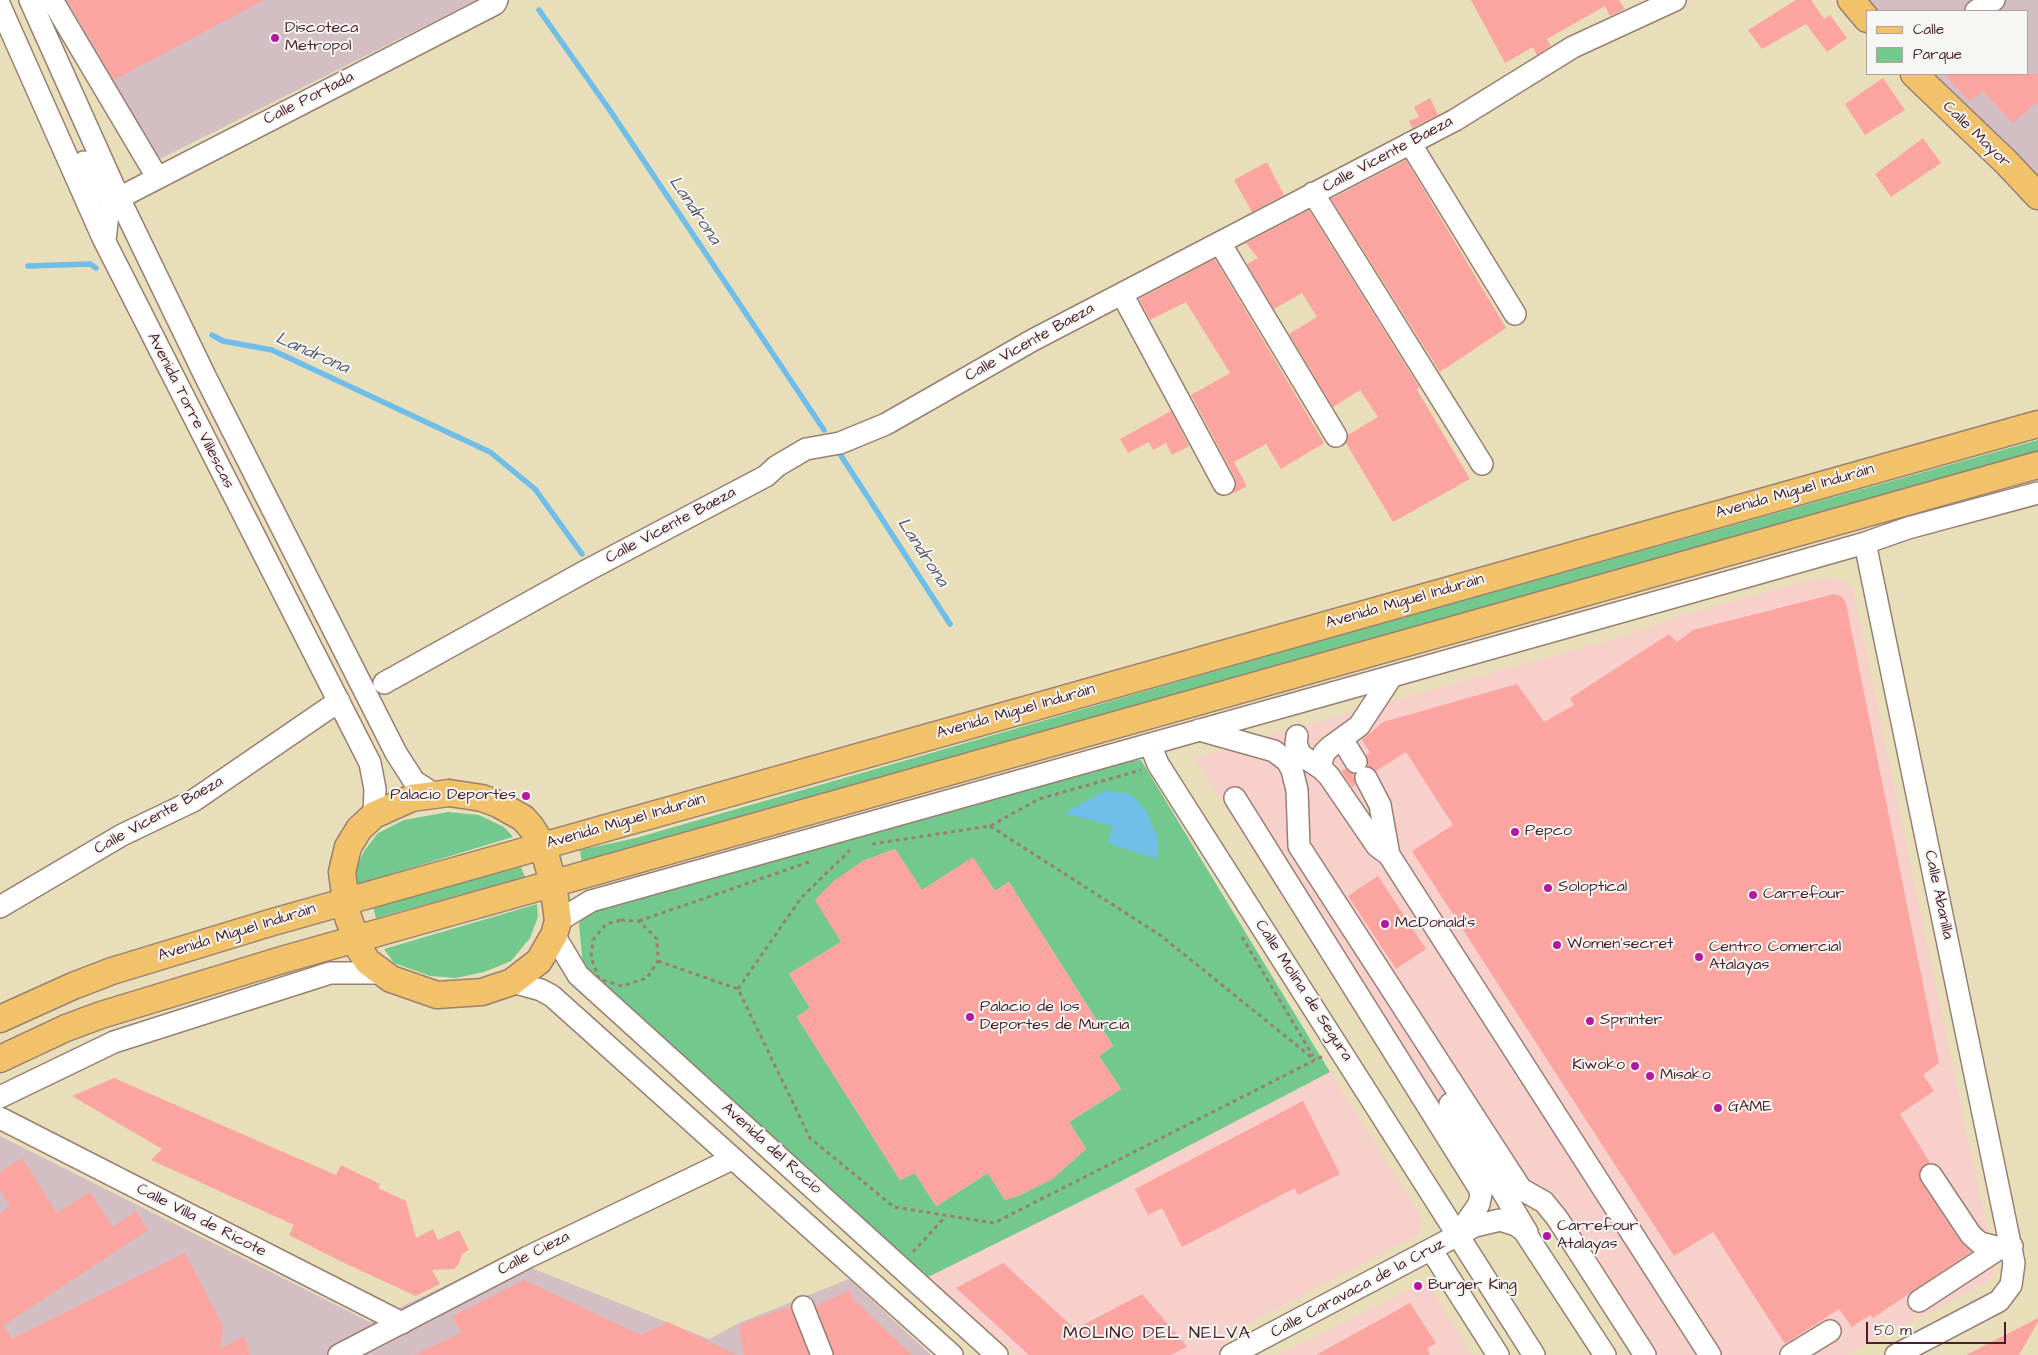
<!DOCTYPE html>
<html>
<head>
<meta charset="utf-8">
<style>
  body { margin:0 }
  #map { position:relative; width:2038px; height:1355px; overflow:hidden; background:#e8dfba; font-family:"Architects Daughter",sans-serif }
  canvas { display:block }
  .legend { position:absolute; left:1866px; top:10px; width:162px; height:65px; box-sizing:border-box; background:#f6f6f2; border:1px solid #b1a0a2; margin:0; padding:6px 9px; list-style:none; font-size:15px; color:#4a1f2b }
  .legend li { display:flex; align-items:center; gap:10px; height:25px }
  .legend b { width:25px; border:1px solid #b1a0a2 }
  .scale { position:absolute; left:1866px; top:1322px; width:140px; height:22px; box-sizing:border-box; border:2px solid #4a1f2b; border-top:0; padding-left:6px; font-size:15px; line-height:18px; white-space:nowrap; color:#4a1f2b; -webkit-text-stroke:4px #f6f6f2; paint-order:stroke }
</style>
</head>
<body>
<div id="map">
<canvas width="2038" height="1355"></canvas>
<ul class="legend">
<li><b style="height:6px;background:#f2c26a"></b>Calle</li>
<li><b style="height:14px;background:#72c88d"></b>Parque</li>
</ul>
<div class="scale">50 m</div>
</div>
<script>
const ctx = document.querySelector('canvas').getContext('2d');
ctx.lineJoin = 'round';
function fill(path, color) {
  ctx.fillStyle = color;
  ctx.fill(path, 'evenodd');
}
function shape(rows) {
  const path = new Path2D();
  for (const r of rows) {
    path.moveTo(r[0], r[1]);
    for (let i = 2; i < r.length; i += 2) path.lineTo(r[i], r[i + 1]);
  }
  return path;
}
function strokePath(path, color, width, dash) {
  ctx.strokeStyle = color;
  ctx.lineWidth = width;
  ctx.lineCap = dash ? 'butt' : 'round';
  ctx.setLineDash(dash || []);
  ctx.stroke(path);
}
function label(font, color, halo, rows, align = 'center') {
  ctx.font = font + ' "Architects Daughter",sans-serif';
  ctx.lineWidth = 4;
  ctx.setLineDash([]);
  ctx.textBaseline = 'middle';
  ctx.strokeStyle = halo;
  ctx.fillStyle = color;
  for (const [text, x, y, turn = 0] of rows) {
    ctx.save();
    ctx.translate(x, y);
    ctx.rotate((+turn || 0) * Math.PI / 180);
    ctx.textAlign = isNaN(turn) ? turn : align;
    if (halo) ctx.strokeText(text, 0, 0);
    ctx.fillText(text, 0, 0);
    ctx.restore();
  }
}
const built = shape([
  [1825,578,1837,579,1847,583,1853,589,1995,1268,1993,1276,1988,1282,1847,1355,1630,1355,1535,1204,1520,1196,1498,1204,1481,1194,1474,1190,1438,1145,1195,759,1241,743,1625,636,1679,616,1799,583],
  [1330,1072,1420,1213,1422,1224,1419,1234,1225,1336,1236,1355,1016,1355,928,1277,1108,1188],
  [1427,1281,1472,1355,1278,1355]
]);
const industrial = shape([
  [44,0,477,0,140,169],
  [1851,0,2038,0,2038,188,1914,74,2027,74,2027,11,1867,11],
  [0,1136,370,1322,504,1257,709,1339,739,1323,849,1279,931,1355,0,1355]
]);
const green = shape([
  [2038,440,2038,452,582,863,580,850,636,838,1337,636],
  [1141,760,1330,1072,1108,1188,928,1277,583,965,579,924,586,911,1120,761],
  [895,849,922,890,973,858,995,891,1009,882,1113,1046,1099,1056,1121,1089,1069,1122,1086,1149,1052,1179,1020,1195,1005,1200,988,1173,936,1206,915,1173,900,1180,797,1017,810,1008,789,974,841,942,863,861],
  [448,812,479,815,504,827,513,837,358,884,356,868,364,851,378,833,404,820],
  [521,867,525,877,376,918,373,907],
  [537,904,538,917,530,938,511,961,484,972,456,978,430,976,394,963,384,949]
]);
const water = shape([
  [1105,791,1131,794,1146,811,1157,835,1157,859,1108,843,1113,826,1064,813]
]);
const stream = shape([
  [539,10,609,109,824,430],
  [28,266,90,264,96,268],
  [212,335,223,341,272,350,490,452,535,489,582,554],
  [834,450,838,451,950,624]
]);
const building = shape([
  [67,0,264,0,114,80],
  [1471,0,1619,0,1625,9,1610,16,1605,6,1547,39,1551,46,1537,55,1533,47,1505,63],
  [1796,0,1811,0,1824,19,1830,15,1847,38,1827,52,1806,24,1762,49,1748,30],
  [1944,74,2038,74,2038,101,2013,123,1983,91,1969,101],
  [1883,78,1905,110,1865,135,1845,104],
  [1430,98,1438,115,1412,128,1409,121,1419,117,1414,107],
  [1923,138,1941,163,1891,197,1875,174],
  [1406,160,1506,328,1440,372,1331,199],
  [1267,162,1284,195,1252,212,1234,180],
  [1309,210,1419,387,1417,390,1470,479,1393,522,1346,443,1348,435,1378,417,1360,390,1333,407,1289,334,1317,317,1302,293,1274,309,1247,264,1258,258,1246,243],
  [1215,259,1324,443,1281,469,1266,444,1234,462,1247,486,1233,494,1236,485,1235,478,1191,395,1230,373,1186,302,1150,320,1139,299],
  [1171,411,1189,446,1172,455,1166,443,1153,450,1149,442,1128,453,1120,439],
  [1834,594,1842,597,1846,604,1939,1063,1923,1075,1934,1091,1900,1114,1930,1163,1920,1170,1921,1182,1961,1242,1971,1252,1873,1318,1870,1315,1852,1327,1839,1309,1785,1344,1713,1232,1674,1256,1412,851,1453,825,1406,752,1376,771,1368,766,1366,755,1370,753,1362,740,1383,722,1517,684,1544,722,1574,705,1570,698,1669,634,1677,642,1693,630],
  [1345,769,1354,774,1355,785,1352,787,1341,771],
  [895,849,922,890,973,857,995,891,1009,882,1113,1046,1099,1056,1121,1089,1069,1122,1086,1149,1052,1179,1020,1195,1005,1200,988,1173,936,1206,915,1173,900,1180,797,1017,810,1008,789,974,841,942,815,900,835,880,863,861],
  [1378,876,1426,949,1396,969,1348,896],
  [114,1078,336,1175,341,1165,380,1184,378,1188,406,1201,416,1238,433,1229,438,1240,459,1230,469,1250,462,1254,459,1264,454,1269,432,1270,440,1284,416,1296,342,1262,289,1235,294,1225,151,1160,162,1149,72,1096],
  [1303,1101,1340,1174,1298,1195,1295,1188,1182,1247,1162,1208,1148,1215,1135,1189],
  [22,1158,57,1213,90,1192,113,1227,136,1211,148,1230,4,1325,12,1339,185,1253,223,1326,220,1349,244,1336,250,1355,0,1355,0,1213,10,1206,0,1190,0,1172],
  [1003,1263,1075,1329,1142,1294,1187,1347,1171,1355,1029,1355,956,1288],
  [524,1280,641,1335,668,1322,737,1355,414,1355,461,1333,453,1316],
  [850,1290,853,1299,912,1355,834,1355,816,1306],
  [1410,1303,1436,1343,1427,1348,1430,1355,1316,1355],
  [791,1306,809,1355,744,1355,739,1325],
  [2038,1318,2038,1322,2019,1355,1966,1355]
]);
const path = shape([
  [990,826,1160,935,1315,1060],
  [872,844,990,826,1039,799,1141,770],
  [621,920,639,921,657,939,658,961,647,978,622,986,599,979,591,957,593,940,606,924,621,920],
  [639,921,809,862],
  [1242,937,1313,1056],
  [658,961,738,989,810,1138,894,1207,994,1223,1323,1056],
  [738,989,801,898,850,850],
  [913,1252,946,1216]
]);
const minor = shape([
  [30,0,119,198,206,378,396,753,414,781,434,794],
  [52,0,157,177],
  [0,6,103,238,370,763,375,789,374,815],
  [1976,11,1994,0],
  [1410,143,1515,314],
  [84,162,100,193,110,198,119,198],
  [1313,193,1482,464],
  [105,241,108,213,119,198,495,4,497,0],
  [1220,243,1336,436],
  [1122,294,1224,484],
  [1865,543,2014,1263,2011,1285,1999,1301,1896,1355],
  [384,683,584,572,766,476,777,466,806,449,840,443,886,424,1033,340,1455,120,1573,47,1675,0],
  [1199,730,1274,751,1287,761,1292,770,1297,790,1299,846,1521,1189,1544,1202,1557,1218,1645,1355],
  [1297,736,1296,744,1301,755,1322,769,1329,776,1377,846,1389,855,1710,1355],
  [1342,739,1356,762],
  [1150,744,1158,764,1534,1355],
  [1320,767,1324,753,1330,747,1359,726,1392,676],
  [1366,778,1380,805,1389,855],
  [1235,798,1479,1188,1481,1194,1479,1204,1457,1236],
  [0,907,122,835,193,801,339,701],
  [558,921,591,901,1763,572,1865,543,1908,528,2038,493],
  [554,935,578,975,997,1355],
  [512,982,541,990,552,996,952,1355],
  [0,1097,114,1042,330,973,381,973],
  [1450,1104,1527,1232],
  [0,1118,402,1323],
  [1931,1175,1971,1235,1980,1243,2000,1248,2012,1246],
  [1432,1251,1498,1355],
  [1919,1301,2000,1248],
  [803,1307,822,1355],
  [339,1355,528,1257,732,1159],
  [1231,1355,1475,1226,1500,1220,1516,1225,1524,1231,1605,1355],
  [1791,1355,1830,1331]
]);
const major = shape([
  [1851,0,1867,19],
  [1914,74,2007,163,2038,196],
  [449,793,482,798,498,804,523,818,531,827,543,846,553,883,558,921,554,935,539,961,512,982,482,992,437,995,391,979,368,962,360,950,348,917,342,872,348,847,359,829,374,815,412,798,449,793],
  [0,1019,73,986,112,971,273,922,2038,424],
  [0,1059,66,1028,101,1015,285,959,2038,465]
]);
const markers = [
  [275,38,5,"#b5179e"],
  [526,796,5,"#b5179e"],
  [1515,832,5,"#b5179e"],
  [1548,888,5,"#b5179e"],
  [1753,895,5,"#b5179e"],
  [1385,924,5,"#b5179e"],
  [1557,945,5,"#b5179e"],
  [1699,957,5,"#b5179e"],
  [970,1017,5,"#b5179e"],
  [1590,1021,5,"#b5179e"],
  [1635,1066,5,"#b5179e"],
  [1650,1076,5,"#b5179e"],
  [1718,1108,5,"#b5179e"],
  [1547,1236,5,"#b5179e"],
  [1418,1286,5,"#b5179e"]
];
const poiNames = [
  ["Discoteca",285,29],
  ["Metropol",285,47],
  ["Palacio Deportes",516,796,"right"],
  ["Pepco",1525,832],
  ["Soloptical",1558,888],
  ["Carrefour",1763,895],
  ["McDonald's",1395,924],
  ["Women'secret",1567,945],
  ["Centro Comercial",1709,948],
  ["Atalayas",1709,966],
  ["Palacio de los",980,1008],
  ["Deportes de Murcia",980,1026],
  ["Sprinter",1600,1021],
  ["Kiwoko",1625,1066,"right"],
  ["Misako",1660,1076],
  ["GAME",1728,1108],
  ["Carrefour",1557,1227],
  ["Atalayas",1557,1245],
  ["Burger King",1428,1286]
];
const streetNames = [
  ["Calle Portada",309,99,-27],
  ["Calle Mayor",1976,135,44],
  ["Calle Vicente Baeza",1388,155,-28],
  ["Calle Vicente Baeza",1030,343,-29],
  ["Avenida Torre Villescas",190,411,63],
  ["Avenida Miguel Induráin",1795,492,-16],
  ["Calle Vicente Baeza",671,526,-28],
  ["Avenida Miguel Induráin",1405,602,-16],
  ["Avenida Miguel Induráin",1016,712,-16],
  ["Calle Vicente Baeza",159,816,-29],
  ["Avenida Miguel Induráin",626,822,-16],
  ["Calle Abanilla",1938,895,78],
  ["Avenida Miguel Induráin",237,933,-17],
  ["Calle Molina de Segura",1303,991,57],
  ["Avenida del Rocío",771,1149,42],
  ["Calle Villa de Ricote",201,1221,27],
  ["Calle Cieza",534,1254,-27],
  ["Calle Caravaca de la Cruz",1358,1289,-28]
];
const waterNames = [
  ["Landrona",694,211,56],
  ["Landrona",312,354,24],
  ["Landrona",922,553,57]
];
const neighbourhoodNames = [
  ["MOLINO DEL NELVA",1157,1334]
];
fill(built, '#f7d0cc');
fill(industrial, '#d2bec3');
fill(green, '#72c88d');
fill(water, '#6fbde9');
strokePath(stream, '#6fbde9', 5.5);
fill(building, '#fca4a0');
strokePath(minor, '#997f72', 24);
strokePath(major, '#997f72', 29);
strokePath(path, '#997f72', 3, [4, 4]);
strokePath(minor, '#fff', 21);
strokePath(major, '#f2c26a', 26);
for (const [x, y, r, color] of markers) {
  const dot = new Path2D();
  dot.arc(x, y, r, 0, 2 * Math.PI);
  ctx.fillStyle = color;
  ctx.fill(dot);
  strokePath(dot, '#f6f6f2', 2);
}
label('16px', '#4a1f2b', '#f6f6f2', poiNames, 'left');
label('16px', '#4a1f2b', '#f6f6f2', streetNames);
label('italic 18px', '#57566e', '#f6f6f2', waterNames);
ctx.letterSpacing = '1px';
label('18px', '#4a1f2b', '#f6f6f2', neighbourhoodNames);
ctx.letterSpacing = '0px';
</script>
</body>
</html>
